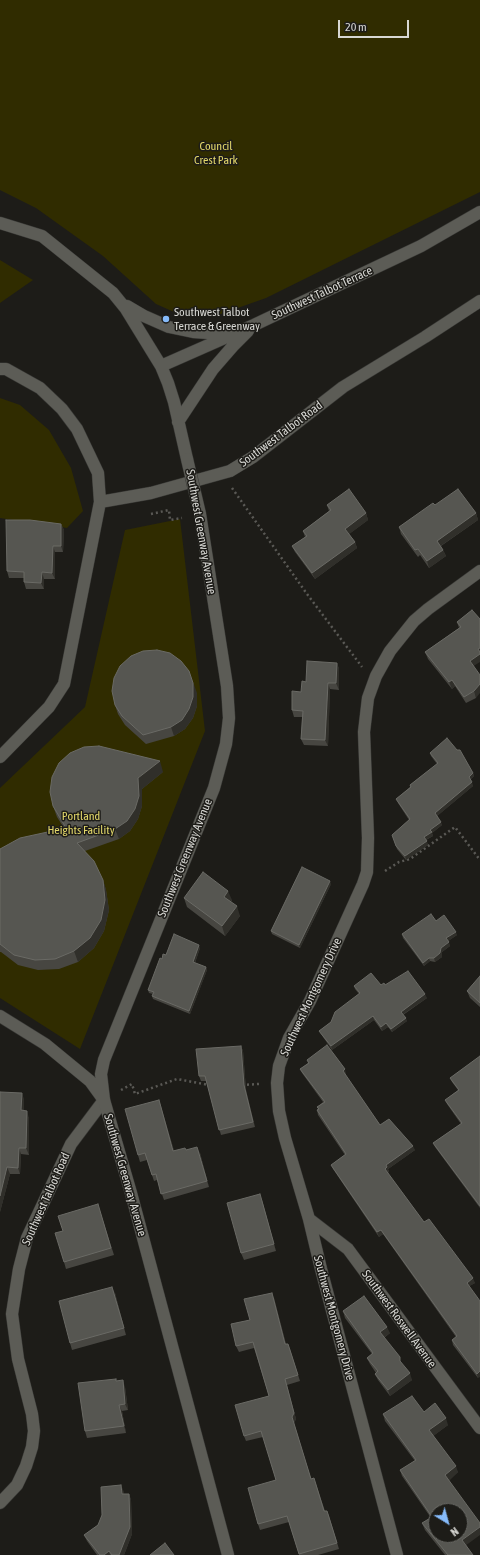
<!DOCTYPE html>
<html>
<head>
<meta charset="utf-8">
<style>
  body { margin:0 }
  #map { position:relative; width:480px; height:1555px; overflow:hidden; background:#1d1c18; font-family:"Asap Condensed",sans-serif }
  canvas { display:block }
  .north { position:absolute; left:428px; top:1503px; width:40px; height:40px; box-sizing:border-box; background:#1d1c18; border:1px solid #676763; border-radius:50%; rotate:143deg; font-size:11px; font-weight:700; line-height:16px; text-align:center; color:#d7d7d3 }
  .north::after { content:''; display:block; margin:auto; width:14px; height:18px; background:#86bbfb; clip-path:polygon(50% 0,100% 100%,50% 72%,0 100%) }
  .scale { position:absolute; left:338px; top:20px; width:71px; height:18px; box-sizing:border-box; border:2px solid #d7d7d3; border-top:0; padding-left:5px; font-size:12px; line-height:14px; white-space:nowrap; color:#d7d7d3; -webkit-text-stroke:3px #1d1c18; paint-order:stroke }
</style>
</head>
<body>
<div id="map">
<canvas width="480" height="1555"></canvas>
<div class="north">N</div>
<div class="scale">20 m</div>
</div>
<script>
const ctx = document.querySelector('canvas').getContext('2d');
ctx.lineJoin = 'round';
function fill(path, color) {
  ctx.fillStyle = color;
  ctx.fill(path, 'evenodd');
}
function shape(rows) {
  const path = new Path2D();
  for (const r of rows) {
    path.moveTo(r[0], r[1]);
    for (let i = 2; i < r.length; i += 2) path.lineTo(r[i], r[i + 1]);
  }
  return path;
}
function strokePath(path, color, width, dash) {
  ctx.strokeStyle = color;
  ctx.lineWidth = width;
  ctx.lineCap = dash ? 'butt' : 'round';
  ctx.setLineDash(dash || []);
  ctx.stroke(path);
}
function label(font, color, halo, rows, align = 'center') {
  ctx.font = font + ' "Asap Condensed",sans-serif';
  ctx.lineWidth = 3;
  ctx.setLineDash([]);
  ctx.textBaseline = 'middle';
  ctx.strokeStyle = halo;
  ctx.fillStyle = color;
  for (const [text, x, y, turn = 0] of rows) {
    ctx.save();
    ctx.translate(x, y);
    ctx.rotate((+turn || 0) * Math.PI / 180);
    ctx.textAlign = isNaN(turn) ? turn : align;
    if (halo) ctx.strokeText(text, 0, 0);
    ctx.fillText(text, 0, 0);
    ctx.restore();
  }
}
const green = shape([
  [0,0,480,0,480,192,266,298,215,316,174,312,156,304,103,256,36,208,0,190],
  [0,260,33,280,0,303],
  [0,398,20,405,49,430,71,468,83,511,67,528,0,518],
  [180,519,205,731,80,1049,0,998,0,788,85,707,125,530]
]);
const path = shape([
  [232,488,307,594,362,667],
  [151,514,169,510,170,520,182,518],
  [385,871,399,862,410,859,455,827,480,860],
  [242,1085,259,1084],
  [121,1090,132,1084,135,1094,177,1079,209,1085]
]);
const street = shape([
  [309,1219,348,1249,480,1428],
  [0,1503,17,1485,26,1466,32,1447,34,1431,32,1414,18,1359,12,1314,19,1269,27,1238,71,1144,104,1100],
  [397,1555,321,1269,309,1219,285,1138,279,1111,277,1083,279,1066,289,1038,310,1001,363,884,367,872,368,838,364,732,368,698,376,676,390,651,414,621,428,609,480,571]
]);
const secondary = shape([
  [0,223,42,236,113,293,126,309,161,366,168,383,174,402,187,459],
  [127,306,144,316,169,327,193,332,208,333,231,332],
  [161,366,254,325,421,246,480,212],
  [0,369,6,369,40,388,62,409,77,429,98,473,100,502,64,684,49,707,0,757],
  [178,422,213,369,233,346,248,331],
  [100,502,151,493,230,471,253,457,343,387,425,337,480,301],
  [200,514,227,686,229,718,226,744,214,788,104,1060,101,1074,104,1100,131,1193,228,1555],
  [0,1016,45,1044,90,1081,103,1099]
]);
const secondaryBridge = shape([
  [187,459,200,514]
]);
const wall = shape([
  [327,505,366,513,368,520,349,534,355,542,357,548,315,579,295,552,292,546,305,537,303,531,329,511],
  [435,505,476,513,478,520,441,546,446,556,429,568,420,555,418,557,401,534,399,527],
  [61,524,64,530,63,552,55,552,55,579,44,579,44,589,26,589,24,582,24,578,9,578,7,571],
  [472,610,474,666,476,698,466,703,455,686,452,689,428,659,425,652,459,628,457,622],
  [337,663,339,669,339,690,330,689,328,746,304,745,301,739,302,717,294,717,292,710,306,682],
  [197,693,197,706,193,718,185,729,174,736,146,744,125,725,118,714,115,705],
  [430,753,473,773,474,776,470,780,473,786,437,816,442,825,432,833,433,836,426,840,428,845,406,860,397,849,392,835,409,820,398,803,396,799,410,787,410,785,437,764,431,756],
  [163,772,142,789,142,806,138,819,130,831,119,839,85,851,103,880,106,890,109,910,104,931,94,948,78,962,59,969,38,970,18,965,1,952,0,952,0,849,64,828,57,817,53,806],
  [331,884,300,948,272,934,271,931],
  [184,898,232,900,231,902,240,916,225,936,187,907],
  [436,921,457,935,448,941,450,946,442,952,442,957,435,962,430,961,424,966,403,938,402,934],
  [200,948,195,963,206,967,207,970,190,1014,153,999,152,996,153,994,149,993,148,990,162,959,166,955],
  [480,976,480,1007,470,998,467,991],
  [385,985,427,998,403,1015,407,1021,392,1032,388,1027,382,1031,374,1020,332,1050,321,1034,319,1031,331,1022,359,994,355,989,354,986],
  [241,1046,243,1051,246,1090,255,1127,221,1135,206,1081,201,1081,199,1076],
  [480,1056,480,1208,435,1147,433,1143,461,1124,447,1104,445,1100,458,1090,452,1082,450,1078],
  [307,1060,346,1074,345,1075,380,1125,415,1150,388,1169,389,1172,387,1173,424,1222,475,1283,469,1286,478,1378,453,1345,452,1340,456,1337,383,1234,379,1237,333,1169,331,1165,345,1155,318,1115,317,1110,318,1109,317,1107,323,1102,302,1073,300,1069,308,1063],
  [0,1092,24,1099,24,1111,29,1118,29,1155,21,1154,20,1174,10,1174,0,1212],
  [159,1100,174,1151,186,1150,200,1153,209,1187,164,1200,157,1180,154,1181,147,1160,140,1162,138,1155],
  [262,1200,276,1251,244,1260,241,1253],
  [100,1211,114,1255,66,1269,64,1262,63,1231],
  [115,1293,126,1335,72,1350,70,1343],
  [274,1298,286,1344,290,1349,300,1381,287,1385,296,1419,294,1423,311,1479,316,1484,325,1511,327,1511,329,1516,339,1549,318,1555,299,1555,289,1522,260,1530,258,1524,276,1480,263,1437,246,1441,244,1436,269,1396,254,1348,239,1352,236,1346,250,1320],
  [343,1311,390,1333,384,1338,402,1364,412,1380,390,1396,378,1380,375,1374,376,1373,370,1364,367,1358,372,1354,345,1318],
  [117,1381,125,1387,128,1410,122,1411,126,1433,87,1438,85,1431],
  [424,1412,448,1425,433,1436,458,1472,449,1480,466,1545,473,1555,445,1555,425,1530,422,1523,431,1518,402,1476,400,1470,415,1461,385,1421,383,1414],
  [124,1492,124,1494,129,1494,131,1500,132,1534,124,1555,97,1555,87,1541,84,1535,98,1525]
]);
const shadedWall = shape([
  [366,513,368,520,348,535,345,529],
  [476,513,478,520,439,547,437,541],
  [61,524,64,530,63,552,61,546],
  [355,542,357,548,315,579,312,573],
  [53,546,55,552,55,579,52,573],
  [443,550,446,556,429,568,427,561],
  [42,572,44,579,44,589,41,583],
  [480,648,480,662,472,667,470,661,478,649],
  [337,663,339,669,339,690,336,683],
  [189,671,197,693,197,706,193,718,185,729,174,736,171,727],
  [452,680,455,686,452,689,449,682],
  [328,683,330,689,328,746,325,740],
  [480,684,480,693,476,698,474,691],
  [160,761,163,772,142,789,142,806,138,819,130,831,119,839,115,829,138,778],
  [473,773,474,776,470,780,469,777],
  [472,782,473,786,436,817,435,813],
  [441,822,442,825,432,833,433,836,425,840,424,837,430,830],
  [427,841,428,845,406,860,405,856],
  [103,880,106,890,109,910,104,931,94,948,78,962,74,951],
  [330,881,331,884,300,948,299,945],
  [228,891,232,900,227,906,224,897],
  [237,906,240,916,225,936,222,926],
  [456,932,457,935,447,942,446,938],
  [449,942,450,946,442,952,442,957,435,962,434,958,441,948],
  [199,945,200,948,194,965,193,962],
  [429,958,430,961,424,966,423,963],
  [206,967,207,970,190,1014,189,1011],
  [425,994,427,998,402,1015,401,1012],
  [373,1016,374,1020,332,1050,331,1046],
  [406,1018,407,1021,392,1032,391,1029],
  [386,1023,388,1027,382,1031,381,1027],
  [241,1046,243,1051,246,1090,255,1127,244,1085],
  [345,1069,346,1074,344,1075,343,1071],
  [22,1093,24,1099,24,1117,21,1110],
  [159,1100,161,1106,176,1157,173,1151],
  [27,1111,29,1118,29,1155,26,1148],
  [413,1146,415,1150,388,1169,389,1172,386,1174,385,1169,386,1165],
  [197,1147,200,1153,209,1187,207,1181],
  [19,1148,21,1154,20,1174,18,1168],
  [7,1167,10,1174,0,1212,0,1196],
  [260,1194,262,1200,276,1251,274,1244],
  [381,1230,383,1234,379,1237,377,1232],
  [473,1278,475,1283,468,1287,467,1283],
  [112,1287,115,1293,126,1335,124,1328],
  [272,1293,274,1298,287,1350,285,1344],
  [387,1327,390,1333,382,1339,380,1332],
  [480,1371,480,1377,478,1378,477,1374],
  [410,1373,412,1380,390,1396,388,1390],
  [285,1379,296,1419,294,1423,313,1485,292,1417],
  [123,1380,125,1387,128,1410,125,1404],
  [119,1405,122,1411,126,1433,124,1426],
  [446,1418,448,1425,432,1437,429,1430],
  [456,1466,458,1472,448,1482,445,1475],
  [121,1485,124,1492,124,1501,122,1494],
  [129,1494,131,1500,132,1534,124,1555,119,1555],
  [480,1527,480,1535,465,1546,462,1540],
  [109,1551,110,1555,104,1555]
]);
const building = shape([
  [349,489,366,513,345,529,355,542,312,573,292,546,307,536,303,531,331,510,327,505,349,489],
  [458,489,476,513,437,541,443,550,427,561,418,549,415,550,399,527,433,503,435,505,458,489],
  [6,520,30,520,61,524,61,546,53,546,52,573,42,572,41,583,24,582,24,572,7,571,6,520],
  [472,610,480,619,480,648,478,649,480,652,480,654,470,661,480,675,480,684,474,691,464,697,452,680,449,682,425,652,461,627,457,622,472,610],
  [157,650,170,653,181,661,189,671,193,683,193,697,189,709,182,720,171,727,143,735,122,716,115,705,112,691,114,678,120,666,131,656,143,651,157,650],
  [307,661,337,663,336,683,328,683,325,740,301,739,303,711,292,710,292,691,301,692,302,681,306,682,307,661],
  [447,738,457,750,460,750,473,773,469,777,472,782,435,813,441,822,430,830,432,832,424,837,427,841,405,856,396,846,392,835,410,819,396,799,411,787,410,785,438,763,430,753,447,738],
  [99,746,160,761,138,778,139,796,135,809,127,821,115,829,77,843,94,861,103,880,105,900,101,920,90,938,74,951,55,959,35,960,14,955,0,944,0,849,20,838,66,828,53,806,50,792,52,777,59,763,70,753,84,747,99,746],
  [302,867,330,881,299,945,271,931,302,867],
  [203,872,228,891,224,897,237,906,222,926,184,898,203,872],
  [431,914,436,921,444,915,456,932,446,938,449,942,441,948,440,953,434,958,429,958,423,963,402,934,431,914],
  [174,934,199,945,193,962,206,967,189,1011,152,996,154,992,148,990,160,958,162,959,163,954,166,955,174,934],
  [408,971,425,994,401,1012,406,1018,391,1029,386,1023,381,1027,373,1016,331,1046,319,1031,331,1022,335,1012,360,993,354,986,371,973,381,985,384,983,385,985,408,971],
  [480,976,480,1003,467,991,480,976],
  [327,1045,345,1069,343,1071,380,1125,389,1119,413,1146,386,1165,387,1167,385,1169,424,1222,429,1219,473,1278,467,1283,480,1301,480,1371,477,1374,452,1340,457,1336,381,1230,377,1232,331,1165,346,1154,317,1110,319,1109,317,1107,325,1102,300,1069,309,1063,307,1060,327,1045],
  [241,1046,244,1085,253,1122,219,1130,205,1076,199,1076,196,1049,241,1046],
  [480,1056,480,1206,433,1143,462,1123,445,1100,459,1090,450,1078,480,1056],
  [0,1092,22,1093,21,1110,27,1111,26,1148,19,1148,18,1168,7,1167,0,1196,0,1092],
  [159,1100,173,1151,185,1148,186,1150,197,1147,207,1181,161,1194,156,1174,152,1175,145,1153,138,1155,125,1109,159,1100],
  [260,1194,274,1244,241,1253,227,1203,260,1194],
  [98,1204,111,1248,64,1262,55,1233,63,1231,58,1216,98,1204],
  [112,1287,124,1328,70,1343,59,1301,112,1287],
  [272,1293,285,1344,288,1344,298,1375,285,1379,294,1413,292,1417,311,1479,314,1478,324,1511,327,1511,337,1543,299,1554,287,1516,258,1524,248,1488,276,1480,261,1431,244,1436,235,1405,269,1396,253,1342,236,1346,231,1324,250,1320,244,1299,272,1293],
  [364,1296,387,1327,380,1332,400,1357,400,1361,410,1373,388,1390,375,1374,378,1371,367,1358,373,1353,343,1311,364,1296],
  [116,1379,116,1381,123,1380,125,1404,119,1405,124,1426,85,1431,78,1383,116,1379],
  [412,1396,424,1412,435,1403,446,1418,429,1430,456,1466,445,1475,480,1523,480,1527,462,1540,473,1555,448,1555,422,1523,432,1517,400,1470,416,1460,383,1414,412,1396],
  [436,1511,460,1511,460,1535,436,1535,436,1511],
  [121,1485,122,1494,129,1494,130,1527,119,1555,112,1555,109,1551,104,1555,100,1555,84,1535,98,1525,102,1515,101,1487,121,1485],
  [165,1543,174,1555,150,1555,165,1543]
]);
const markers = [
  [166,319,4,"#86bbfb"]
];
const parkNames = [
  ["Council",216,146],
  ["Crest Park",216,160],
  ["Portland",81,816],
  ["Heights Facility",81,830]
];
const streetNames = [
  ["Southwest Talbot Terrace",322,293,-25],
  ["Southwest Talbot Road",281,434,-37],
  ["Southwest Greenway Avenue",201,532,80],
  ["Southwest Greenway Avenue",185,858,-68],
  ["Southwest Montgomery Drive",311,997,-65],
  ["Southwest Greenway Avenue",125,1175,74],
  ["Southwest Talbot Road",46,1199,-66],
  ["Southwest Montgomery Drive",334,1318,75],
  ["Southwest Roswell Avenue",399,1319,54]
];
const poiNames = [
  ["Southwest Talbot",174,312],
  ["Terrace & Greenway",174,326]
];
fill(green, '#302c00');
strokePath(street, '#393936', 13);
strokePath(secondary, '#393936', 13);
strokePath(path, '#5a5955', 2.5, [2, 3]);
strokePath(street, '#5c5c56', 12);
strokePath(secondary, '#5c5c56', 12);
strokePath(secondaryBridge, '#393936', 13, []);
strokePath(secondaryBridge, '#5c5c56', 12);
fill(wall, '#474641');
fill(shadedWall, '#302f2a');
fill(building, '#565651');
strokePath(building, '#6a6a65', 1);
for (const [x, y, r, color] of markers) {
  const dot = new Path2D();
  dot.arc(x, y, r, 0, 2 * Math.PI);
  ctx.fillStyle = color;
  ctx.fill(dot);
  strokePath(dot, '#1d1c18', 1.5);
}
label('12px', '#e2d76a', '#1d1c18', parkNames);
label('12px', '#d7d7d3', '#1d1c18', streetNames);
label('12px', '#d7d7d3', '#1d1c18', poiNames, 'left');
</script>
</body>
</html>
